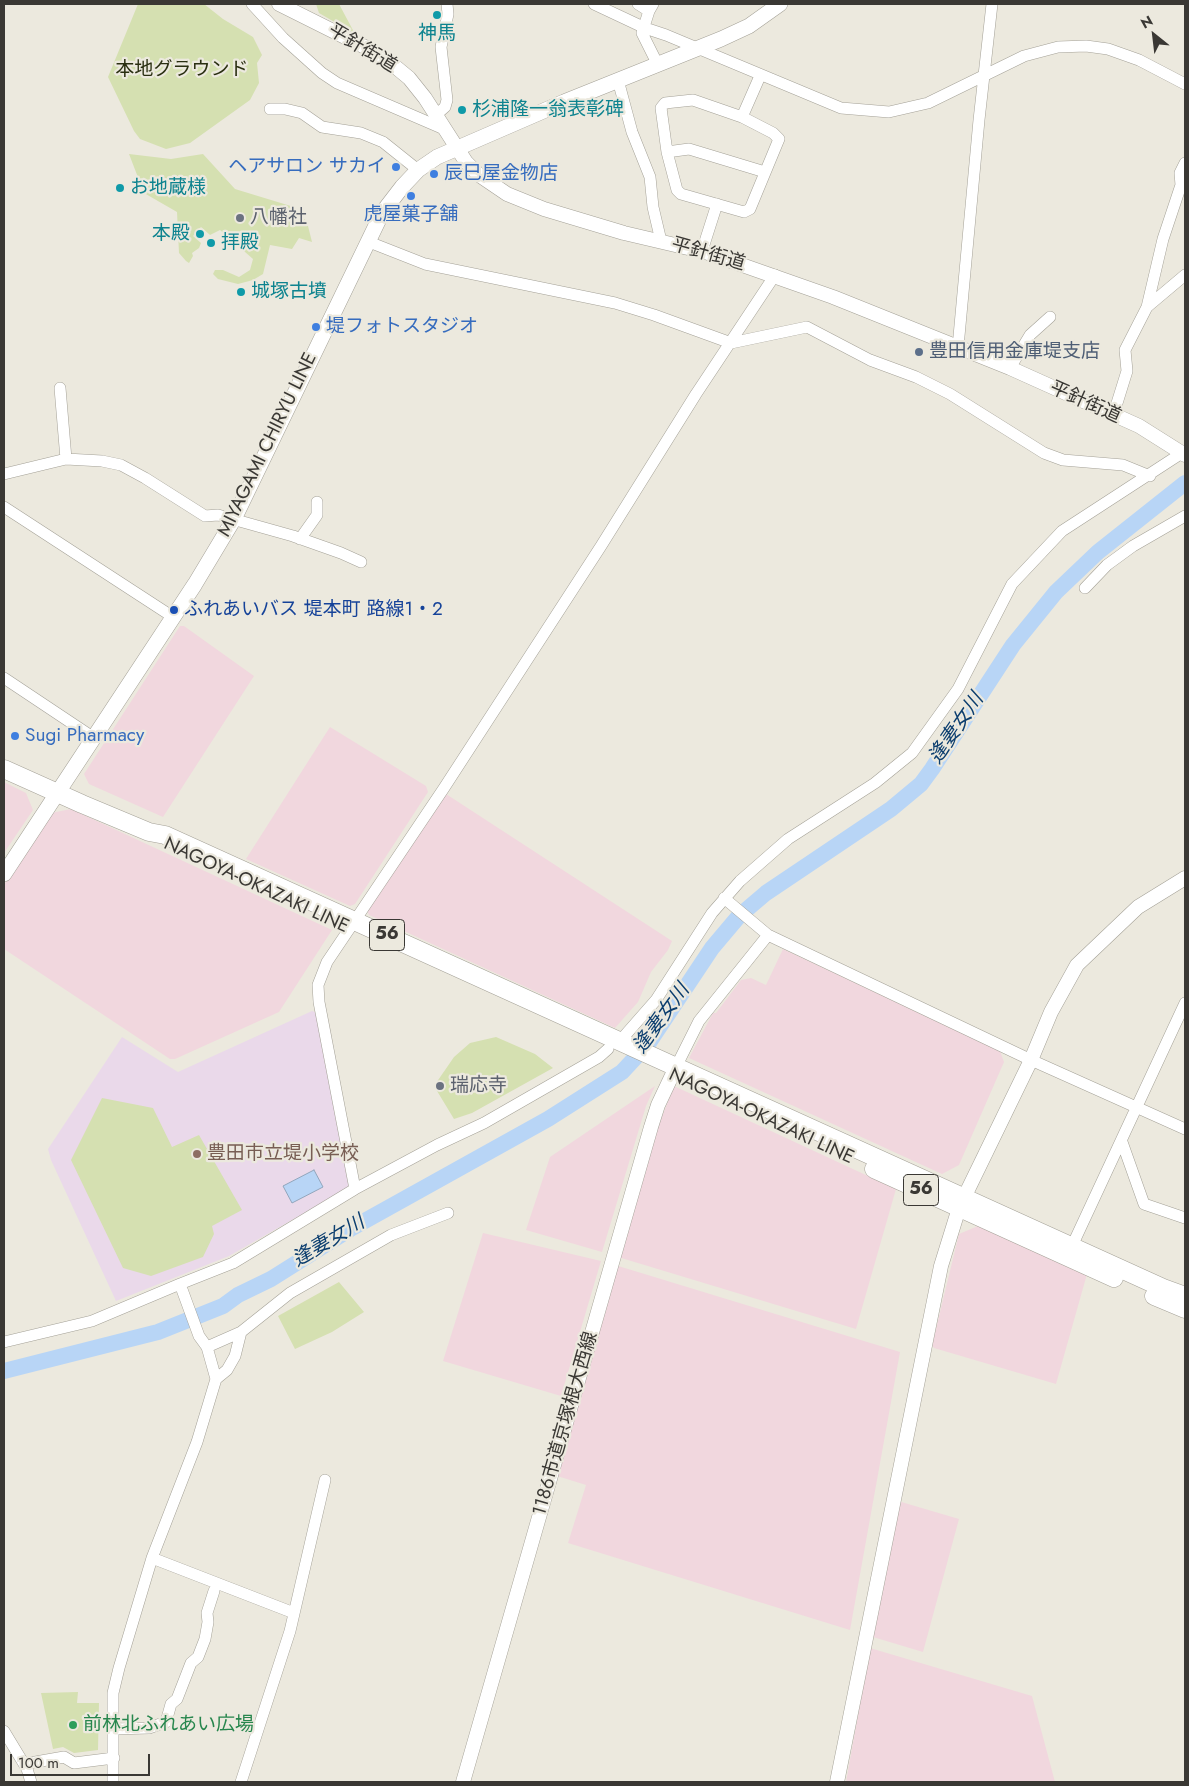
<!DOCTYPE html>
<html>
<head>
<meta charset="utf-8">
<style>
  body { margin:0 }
  #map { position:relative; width:1189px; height:1786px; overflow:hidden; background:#ece9de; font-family:Jost,sans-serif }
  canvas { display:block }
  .frame { position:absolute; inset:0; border:5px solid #3a3834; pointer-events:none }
  .north { position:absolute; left:1129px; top:10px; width:50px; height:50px; -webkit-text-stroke:4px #ece9de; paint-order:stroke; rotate:331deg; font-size:14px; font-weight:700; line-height:20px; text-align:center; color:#3a3834 }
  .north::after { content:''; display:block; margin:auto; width:18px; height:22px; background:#3a3834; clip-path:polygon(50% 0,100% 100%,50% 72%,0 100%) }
  .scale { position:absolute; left:10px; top:1754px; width:140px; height:22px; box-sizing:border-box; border:2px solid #3a3834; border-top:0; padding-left:6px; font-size:15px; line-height:18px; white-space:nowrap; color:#3a3834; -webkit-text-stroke:4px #ece9de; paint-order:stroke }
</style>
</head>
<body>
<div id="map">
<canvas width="1189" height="1786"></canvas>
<div class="frame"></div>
<div class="north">N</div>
<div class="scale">100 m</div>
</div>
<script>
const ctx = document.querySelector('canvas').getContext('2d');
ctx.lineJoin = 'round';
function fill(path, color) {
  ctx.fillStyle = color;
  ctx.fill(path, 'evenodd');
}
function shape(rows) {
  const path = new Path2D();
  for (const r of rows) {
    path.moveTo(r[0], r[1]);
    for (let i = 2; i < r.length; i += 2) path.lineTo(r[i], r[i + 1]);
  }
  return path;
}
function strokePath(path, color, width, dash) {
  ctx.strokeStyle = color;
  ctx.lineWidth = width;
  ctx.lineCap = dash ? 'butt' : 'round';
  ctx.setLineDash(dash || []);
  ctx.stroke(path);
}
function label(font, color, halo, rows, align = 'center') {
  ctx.font = font + ' Jost,"Noto Sans JP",sans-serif';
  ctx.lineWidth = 4.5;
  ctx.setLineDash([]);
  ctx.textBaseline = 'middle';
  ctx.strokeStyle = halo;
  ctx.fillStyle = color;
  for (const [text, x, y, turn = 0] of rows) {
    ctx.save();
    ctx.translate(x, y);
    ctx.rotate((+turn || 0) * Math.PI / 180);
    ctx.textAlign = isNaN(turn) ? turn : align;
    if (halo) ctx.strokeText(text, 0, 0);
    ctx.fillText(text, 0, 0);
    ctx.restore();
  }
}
const industrial = shape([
  [180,626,184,626,254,676,163,817,89,784,84,774],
  [330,727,426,786,428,792,355,904,350,906,246,859],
  [4,782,26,793,33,810,4,853],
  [446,794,672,941,668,950,651,972,638,1002,615,1028,369,915,367,910],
  [71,809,332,930,279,1012,175,1059,170,1059,4,949,4,885,51,813],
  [783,949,1000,1051,1004,1062,959,1165,942,1174,689,1058,713,1013,716,1013,741,980,751,978,766,985],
  [655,1086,646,1106,602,1252,526,1230,550,1157],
  [674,1086,896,1189,856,1329,618,1257,656,1132],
  [978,1226,1087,1274,1056,1384,934,1348,932,1345,959,1234],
  [483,1233,601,1261,561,1396,443,1361],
  [615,1265,900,1352,850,1630,568,1543,586,1485,554,1475],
  [898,1501,959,1519,923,1652,873,1637],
  [870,1648,1032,1696,1055,1782,846,1782]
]);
const education = shape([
  [312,1011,317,1013,351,1181,348,1188,229,1256,116,1301,51,1160,48,1149,122,1037,178,1072]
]);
const green = shape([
  [138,4,204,4,223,19,253,37,262,55,257,63,259,83,250,100,190,143,166,149,140,139,134,131,108,77],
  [316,4,339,4,355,34,319,13],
  [129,154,171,159,203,154,235,189,294,207,307,222,312,242,299,238,292,249,270,245,263,274,253,280,238,284,218,279,213,274,215,270,223,270,239,277,250,270,253,259,220,230,210,235,201,227,193,236,201,243,199,248,192,253,193,256,189,263,186,261,179,253,177,212,144,193],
  [496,1037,535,1054,553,1068,472,1113,454,1119,434,1086,454,1057,470,1043],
  [102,1098,153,1108,172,1147,199,1135,242,1210,212,1226,214,1234,203,1257,151,1276,123,1268,71,1160],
  [339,1282,364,1312,332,1332,295,1349,278,1316],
  [78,1692,77,1703,99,1703,98,1750,74,1753,63,1747,53,1749,41,1693]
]);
const water = shape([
  [314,1170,323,1187,292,1203,283,1186,314,1170]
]);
const river = shape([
  [4,1371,158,1332,223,1306,238,1295,271,1279,352,1228,548,1119,622,1072,648,1044,712,948,739,916,766,893,891,809,921,784,932,769,1013,645,1056,592,1098,552,1185,483]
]);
const minor = shape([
  [252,4,283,38,322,73,337,83,444,129],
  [594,4,645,28,666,35,841,108,889,112,928,103,1024,56,1058,47,1086,46,1108,49,1139,60,1185,84],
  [638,4,649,11,653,4],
  [649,11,642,33,658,65],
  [618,80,632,132,650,177,653,207,661,241],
  [693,100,742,117,773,133,779,139,750,209,744,212,681,194,677,190,667,152,661,108,665,103,693,100],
  [270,109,285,109,302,113,322,127,361,133,383,142,418,170],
  [436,115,445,107,447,100,441,47,448,14,447,4],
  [742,117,760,76],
  [667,152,689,149,765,172],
  [369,242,425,264,615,303,654,315,731,343,807,327,870,360,916,377,950,394,1044,453,1063,460,1123,465,1150,476],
  [702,251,717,204],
  [1147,307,1185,275],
  [958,347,979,120,992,4],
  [1010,368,1030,335,1050,317],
  [60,388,66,459],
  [1113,416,1127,371,1125,350,1147,307,1163,239,1181,185,1180,173,1185,163],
  [4,474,66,459,102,461,121,465,145,478,205,516,218,515,293,536,341,553,361,562],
  [4,507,173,617],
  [300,539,317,515,317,502],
  [1085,588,1107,565,1133,546,1185,516],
  [4,678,94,738],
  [724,898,768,935,1031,1060,1185,1129],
  [620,1041,656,1000,712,913,740,881,788,839,875,783,912,753,958,689,1012,584,1062,531,1185,451],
  [676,1067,699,1021,768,935],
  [1122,1142,1144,1204,1185,1218],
  [355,1189,319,1002,318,985,327,962,444,788,601,546,696,394,775,275],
  [1072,1246,1185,1003],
  [4,1342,92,1321,180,1284],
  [207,1347,241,1332,290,1293,391,1235,448,1213],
  [216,1379,227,1370,235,1356,241,1332],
  [152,1558,294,1613],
  [113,1729,149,1728,166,1722,171,1704,177,1699,191,1663,198,1657,205,1639,208,1622,207,1613,214,1591],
  [4,1731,27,1769,31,1782],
  [24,1764,64,1757,74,1763,114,1758],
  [113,1782,113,1693,119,1668,152,1558,197,1442,216,1379,207,1347,199,1336,180,1284,233,1263,355,1189,437,1145,484,1123,599,1057,608,1049],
  [241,1782,290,1631,325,1480]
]);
const tertiary = shape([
  [279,4,365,47,392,64,409,78,425,98,466,162,479,175,507,194,544,209,624,233,705,252,833,297,1010,368,1139,426,1185,455],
  [463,1782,651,1127,658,1105,676,1067],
  [837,1782,941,1266,959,1208,1031,1060,1051,1012,1077,965,1138,907,1185,878]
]);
const secondary = shape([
  [4,874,195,584,234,519,382,213,402,187,418,170,437,157,564,102,721,39,749,26,780,4]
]);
const primary = shape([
  [4,769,82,804,149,832,165,835,1163,1288,1185,1296],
  [874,1169,1114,1278],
  [1154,1296,1185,1309]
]);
const markers = [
  [437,15,5,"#0f9aa8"],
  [462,110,5,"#0f9aa8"],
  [396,167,5,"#3f7fe0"],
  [434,174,5,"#3f7fe0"],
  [120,188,5,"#0f9aa8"],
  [411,196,5,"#3f7fe0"],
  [240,218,5,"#6b7280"],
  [200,234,5,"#0f9aa8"],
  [211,243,5,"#0f9aa8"],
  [241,292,5,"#0f9aa8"],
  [316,327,5,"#3f7fe0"],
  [919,352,5,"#5c6f8a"],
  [174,610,5,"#1a4fb4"],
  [15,736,5,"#3f7fe0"],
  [440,1086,5,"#6b7280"],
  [197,1154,5,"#8d6e63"],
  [73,1725,5,"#2e9e5b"]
];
const shields = [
  [387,935,35],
  [921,1190,35]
];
const shieldNames = [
  ["56",387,935],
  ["56",921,1190]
];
const cultureNames = [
  ["神馬",437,34,"center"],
  ["杉浦隆一翁表彰碑",472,110],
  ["お地蔵様",130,188],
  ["本殿",190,234,"right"],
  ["拝殿",221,243],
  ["城塚古墳",251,292]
];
const streetNames = [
  ["平針街道",362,49,31],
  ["平針街道",708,255,16],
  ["平針街道",1085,403,24],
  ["MIYAGAMI CHIRYU LINE",268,445,-64],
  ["NAGOYA-OKAZAKI LINE",256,886,25],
  ["NAGOYA-OKAZAKI LINE",761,1117,25],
  ["1186市道京塚根大西線",566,1424,-74]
];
const parkNames = [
  ["本地グラウンド",182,70]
];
const shopNames = [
  ["ヘアサロン サカイ",386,167,"right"],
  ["辰巳屋金物店",444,174],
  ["虎屋菓子舗",411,215,"center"],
  ["堤フォトスタジオ",326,327],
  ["Sugi Pharmacy",25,736]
];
const worshipNames = [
  ["八幡社",250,218],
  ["瑞応寺",450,1086]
];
const serviceNames = [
  ["豊田信用金庫堤支店",929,352]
];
const transitNames = [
  ["ふれあいバス 堤本町 路線1・2",184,610]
];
const educationNames = [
  ["豊田市立堤小学校",207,1154]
];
const leisureNames = [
  ["前林北ふれあい広場",83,1725]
];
const waterNames = [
  ["逢妻女川",957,729,-56],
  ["逢妻女川",662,1019,-54],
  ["逢妻女川",329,1242,-31]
];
fill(industrial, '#f1d7de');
fill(education, '#ead9ea');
fill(green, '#d5e0b1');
fill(water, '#b8d5f6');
strokePath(water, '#92a6bc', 1);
strokePath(river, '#b8d5f6', 16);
strokePath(minor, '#a4a197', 12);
strokePath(tertiary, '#a4a197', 15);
strokePath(secondary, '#a4a197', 16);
strokePath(primary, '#a4a197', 19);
strokePath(minor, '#fff', 11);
strokePath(tertiary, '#fff', 14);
strokePath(secondary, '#fff', 15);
strokePath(primary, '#fff', 18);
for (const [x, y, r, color] of markers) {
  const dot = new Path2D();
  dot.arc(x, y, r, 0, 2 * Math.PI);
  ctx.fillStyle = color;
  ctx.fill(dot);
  strokePath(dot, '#ece9de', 2);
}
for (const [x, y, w] of shields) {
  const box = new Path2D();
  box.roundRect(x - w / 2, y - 15.5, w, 31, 4);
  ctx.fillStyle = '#ece9de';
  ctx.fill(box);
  strokePath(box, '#3a3834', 1);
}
label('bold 18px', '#3a3834', null, shieldNames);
label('19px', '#0d838f', '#ece9de', cultureNames, 'left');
label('19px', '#3a3834', '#ece9de', streetNames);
label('19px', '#2a2f11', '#ece9de', parkNames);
label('19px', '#366cbe', '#ece9de', shopNames, 'left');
label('19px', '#5b616d', '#ece9de', worshipNames, 'left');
label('19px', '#4e5e75', '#ece9de', serviceNames, 'left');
label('19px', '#164399', '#ece9de', transitNames, 'left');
label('19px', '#785e54', '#ece9de', educationNames, 'left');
label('19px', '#27864d', '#ece9de', leisureNames, 'left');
label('italic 20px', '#0c3e6f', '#ece9de', waterNames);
</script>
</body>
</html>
